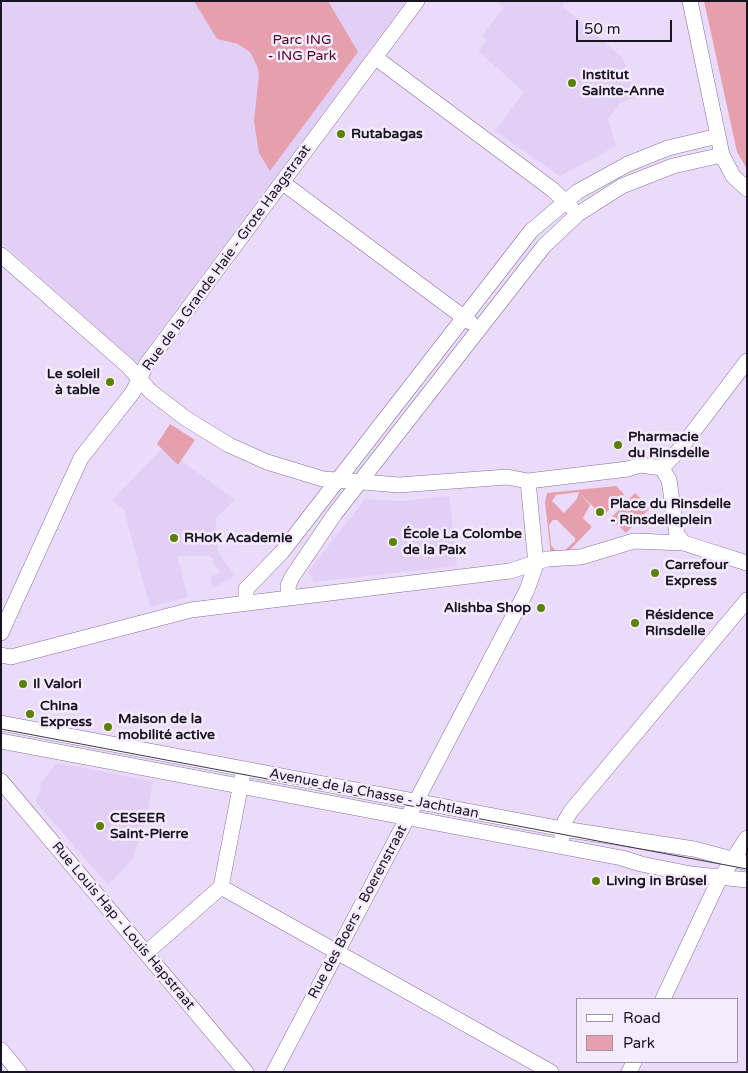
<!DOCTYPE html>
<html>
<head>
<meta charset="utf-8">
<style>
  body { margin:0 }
  #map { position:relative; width:748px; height:1073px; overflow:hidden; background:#ebdbfb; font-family:"Varela Round",sans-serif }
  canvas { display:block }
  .frame { position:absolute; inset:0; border:2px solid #1a1321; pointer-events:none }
  .legend { position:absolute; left:576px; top:998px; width:162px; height:65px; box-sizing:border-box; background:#f4ecfc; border:1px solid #9d95a4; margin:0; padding:6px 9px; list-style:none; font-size:15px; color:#1a1321 }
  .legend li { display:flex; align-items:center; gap:10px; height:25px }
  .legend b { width:25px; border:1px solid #9d95a4 }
  .scale { position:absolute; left:576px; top:20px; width:96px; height:22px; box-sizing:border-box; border:2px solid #1a1321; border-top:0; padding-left:6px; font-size:15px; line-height:18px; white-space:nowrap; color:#1a1321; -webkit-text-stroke:4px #f4ecfc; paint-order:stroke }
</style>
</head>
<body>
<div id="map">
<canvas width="748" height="1073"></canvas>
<div class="frame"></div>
<ul class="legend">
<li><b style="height:6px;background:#fff"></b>Road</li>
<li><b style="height:14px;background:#e6a0ad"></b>Park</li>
</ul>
<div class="scale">50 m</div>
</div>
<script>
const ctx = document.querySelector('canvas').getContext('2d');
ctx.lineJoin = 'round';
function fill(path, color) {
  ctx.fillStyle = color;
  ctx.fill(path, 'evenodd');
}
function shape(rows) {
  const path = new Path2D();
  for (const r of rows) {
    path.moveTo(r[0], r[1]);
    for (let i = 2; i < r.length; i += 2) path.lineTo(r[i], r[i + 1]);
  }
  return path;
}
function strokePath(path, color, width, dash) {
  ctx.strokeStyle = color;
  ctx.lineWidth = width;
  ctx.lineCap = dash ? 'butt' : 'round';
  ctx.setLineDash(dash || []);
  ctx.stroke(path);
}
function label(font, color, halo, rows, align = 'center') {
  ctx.font = font + ' "Varela Round",sans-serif';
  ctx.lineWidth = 5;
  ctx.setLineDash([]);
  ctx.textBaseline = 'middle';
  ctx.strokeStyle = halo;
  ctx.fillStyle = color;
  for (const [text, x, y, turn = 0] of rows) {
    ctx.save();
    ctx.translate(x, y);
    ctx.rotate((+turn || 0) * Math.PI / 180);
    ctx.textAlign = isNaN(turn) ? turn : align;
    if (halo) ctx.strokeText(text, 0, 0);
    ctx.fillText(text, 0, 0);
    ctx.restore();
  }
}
const built = shape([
  [1,1,406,1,364,58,356,74,353,73,146,350,148,353,141,361,135,361,123,355,124,352,1,243],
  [497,1,564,1,563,7,623,58,636,97,620,103,608,119,616,146,560,176,495,131,524,92,478,51,487,40,482,36,504,7],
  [162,449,178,465,181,460,235,500,216,518,217,550,234,576,213,588,211,577,220,572,212,562,214,560,210,556,177,556,188,597,150,607,124,510,112,500],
  [449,496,457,566,314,582,308,572,365,499,401,501],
  [57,763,153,781,146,820,132,860,108,885,35,801,41,789,40,784]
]);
const green = shape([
  [194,1,328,1,358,52,270,171,259,153,254,121,259,74,257,66,250,52,238,44,217,39],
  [704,1,747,1,747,169,737,152],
  [170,424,195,440,178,465,157,444],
  [616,486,624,494,603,516,580,494,590,505,583,518,592,527,565,555,551,556,545,502,547,493],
  [579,492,577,499,564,513,552,501,556,495],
  [553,520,557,520,575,538,575,541,564,551,555,550,551,545,549,525],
  [635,493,650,508,626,533,611,518]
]);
const minor = shape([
  [690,1,722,155,733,176,747,189],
  [376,58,553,190,571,207],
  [283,183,470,322],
  [1,255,128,366,150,391,185,418,229,445,267,462,323,479,375,483,399,485,507,477,528,481],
  [662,468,680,449,747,361],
  [662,468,669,480,677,535,684,543],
  [289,597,288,586,292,577,334,515,544,246,578,214,622,186,673,166,722,155],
  [246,602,246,589,282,552,531,231,577,192,628,164,668,148,718,136],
  [1,633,81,458,133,392,146,365,417,1],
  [1,655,11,657,191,610,510,571,547,559,581,557,634,541,684,543,747,563],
  [1,723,563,829,694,849,747,863],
  [1,741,622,858,641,864,691,874,747,880],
  [1,781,246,1072],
  [562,837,565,821,571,811,747,600],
  [221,887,551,1072],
  [146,953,221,887,242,778],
  [663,999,718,882,747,838],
  [1,1050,19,1072],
  [274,1072,527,590,536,564,528,481,628,469,640,465,662,468],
  [629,1072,634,1062]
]);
const tram = shape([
  [1,729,747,869]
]);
const markers = [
  [572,83,5,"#5b8100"],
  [341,134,5,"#5b8100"],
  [110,382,5,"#5b8100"],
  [618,445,5,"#5b8100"],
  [600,512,5,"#5b8100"],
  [174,538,5,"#5b8100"],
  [393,542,5,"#5b8100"],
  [655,573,5,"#5b8100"],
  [541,608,5,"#5b8100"],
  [635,623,5,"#5b8100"],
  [23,684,5,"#5b8100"],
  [30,714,5,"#5b8100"],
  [108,727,5,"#5b8100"],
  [100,826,5,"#5b8100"],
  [596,881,5,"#5b8100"]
];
const parkNames = [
  ["Parc ING",302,40],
  ["- ING Park",302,56]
];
const poiNames = [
  ["Institut",582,75],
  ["Sainte-Anne",582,91],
  ["Rutabagas",351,134],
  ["Le soleil",100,374,"right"],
  ["à table",100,390,"right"],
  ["Pharmacie",628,437],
  ["du Rinsdelle",628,453],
  ["Place du Rinsdelle",610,504],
  ["- Rinsdelleplein",610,520],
  ["École La Colombe",403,534],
  ["de la Paix",403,550],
  ["RHoK Academie",184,538],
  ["Carrefour",665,565],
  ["Express",665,581],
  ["Alishba Shop",531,608,"right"],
  ["Résidence",645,615],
  ["Rinsdelle",645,631],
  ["Il Valori",33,684],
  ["China",40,706],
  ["Express",40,722],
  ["Maison de la",118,719],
  ["mobilité active",118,735],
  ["CESEER",110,818],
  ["Saint-Pierre",110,834],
  ["Living in Brûsel",606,881]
];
const streetNames = [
  ["Rue de la Grande Haie - Grote Haagstraat",227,258,-54],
  ["Avenue de la Chasse - Jachtlaan",374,794,11],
  ["Rue des Boers - Boerenstraat",358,912,-62],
  ["Rue Louis Hap - Louis Hapstraat",123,926,50]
];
fill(built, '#e2cff5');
fill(green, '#e6a0ad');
strokePath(minor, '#847297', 16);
strokePath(minor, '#fff', 15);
strokePath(tram, '#3c3344', 1);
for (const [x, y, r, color] of markers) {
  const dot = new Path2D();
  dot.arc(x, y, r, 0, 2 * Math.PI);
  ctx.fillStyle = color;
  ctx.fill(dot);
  strokePath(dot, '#f4ecfc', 2);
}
label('14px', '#540120', '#f4ecfc', parkNames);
label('bold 14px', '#1a1321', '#f4ecfc', poiNames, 'left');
label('14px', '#1a1321', '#f4ecfc', streetNames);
</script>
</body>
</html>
